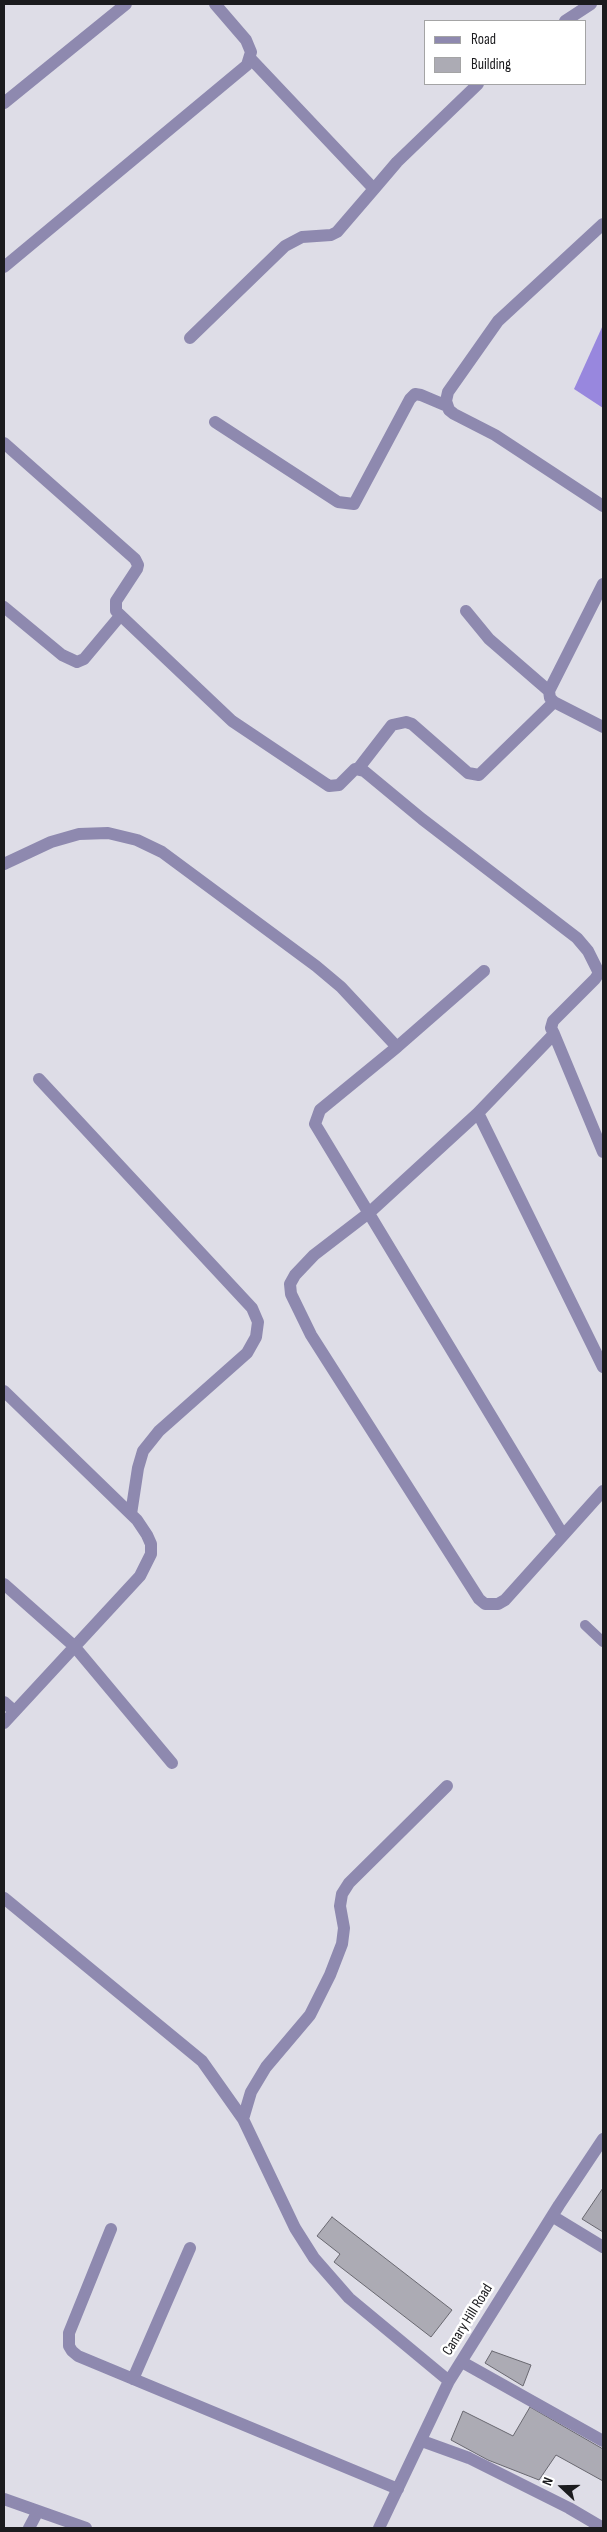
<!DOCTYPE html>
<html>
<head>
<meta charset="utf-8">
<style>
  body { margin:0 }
  #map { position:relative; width:607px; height:2532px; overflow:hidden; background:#dedde7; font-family:"Sofia Sans Condensed",sans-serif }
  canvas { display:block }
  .frame { position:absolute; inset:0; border:5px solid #1b1b1e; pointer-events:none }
  .legend { position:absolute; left:424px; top:20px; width:162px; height:65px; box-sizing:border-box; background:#fff; border:1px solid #a4a4a5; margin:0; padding:6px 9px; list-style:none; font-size:15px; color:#1b1b1e }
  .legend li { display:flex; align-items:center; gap:10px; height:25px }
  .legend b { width:25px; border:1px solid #a4a4a5 }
  .north { position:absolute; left:537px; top:2462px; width:50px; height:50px; -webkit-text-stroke:4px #fff; paint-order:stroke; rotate:291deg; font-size:14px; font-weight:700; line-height:20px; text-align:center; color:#1b1b1e }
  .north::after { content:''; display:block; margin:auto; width:18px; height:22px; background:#1b1b1e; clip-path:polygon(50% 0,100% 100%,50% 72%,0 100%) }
</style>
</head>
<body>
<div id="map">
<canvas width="607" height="2532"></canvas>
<div class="frame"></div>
<ul class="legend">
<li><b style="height:6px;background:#8e89af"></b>Road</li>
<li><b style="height:14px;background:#acabb4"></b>Building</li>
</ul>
<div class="north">N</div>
</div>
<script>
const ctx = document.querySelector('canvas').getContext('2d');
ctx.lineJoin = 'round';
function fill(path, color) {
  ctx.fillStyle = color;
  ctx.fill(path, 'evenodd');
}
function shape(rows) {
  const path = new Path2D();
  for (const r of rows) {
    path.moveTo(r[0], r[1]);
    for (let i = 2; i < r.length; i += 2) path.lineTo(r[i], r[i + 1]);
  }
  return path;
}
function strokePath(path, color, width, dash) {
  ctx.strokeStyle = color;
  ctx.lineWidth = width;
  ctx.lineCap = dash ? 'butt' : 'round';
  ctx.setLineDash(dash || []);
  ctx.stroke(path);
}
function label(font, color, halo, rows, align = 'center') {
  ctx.font = font + ' "Sofia Sans Condensed",sans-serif';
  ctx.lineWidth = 5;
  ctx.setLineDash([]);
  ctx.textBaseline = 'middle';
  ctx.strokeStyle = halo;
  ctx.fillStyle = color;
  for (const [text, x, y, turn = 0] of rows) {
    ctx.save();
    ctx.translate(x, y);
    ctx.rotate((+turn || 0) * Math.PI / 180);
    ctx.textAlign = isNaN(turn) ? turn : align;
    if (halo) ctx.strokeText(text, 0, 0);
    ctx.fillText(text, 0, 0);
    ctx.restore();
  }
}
const water = shape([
  [603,325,603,408,574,389]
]);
const building = shape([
  [603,2188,603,2232,582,2219,603,2188],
  [332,2217,452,2310,431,2337,334,2262,340,2254,317,2236,332,2217],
  [492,2351,531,2365,523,2386,485,2363,492,2351],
  [530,2407,603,2449,603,2481,556,2455,539,2480,488,2460,451,2440,463,2411,513,2436,530,2407]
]);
const service = shape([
  [585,1625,603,1642]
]);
const minor = shape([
  [565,21,591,4],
  [250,58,374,189,397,162,478,84],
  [4,103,126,4],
  [603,224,498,321,448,392,446,401,449,410,454,414,495,435,603,506],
  [4,267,247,65,251,52,246,40,215,4],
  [190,338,285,246,302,237,331,235,337,232,374,189],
  [215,422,338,502,354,504,410,399,415,394,421,395,447,406],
  [4,443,135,559,138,565,137,569,116,601,116,611,232,721,329,786,339,785,355,769,364,771,422,819,577,938,588,951,599,973,595,979,553,1021,551,1028,554,1034],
  [603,584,549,691,550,698,554,702,603,727],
  [4,607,62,655,77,662,84,659,120,616],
  [466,611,489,639,549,691],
  [358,769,392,725,406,722,412,724,468,773,479,775,554,702],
  [4,864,51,842,79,834,108,833,137,840,162,852,316,966,341,987,397,1047],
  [484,971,397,1047,320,1110,315,1124,563,1535],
  [39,1079,252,1308,258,1322,256,1337,247,1353,159,1431,143,1451,138,1468,131,1514],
  [478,1113,603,1367],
  [603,1152,554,1034,478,1113,370,1212,314,1255,295,1275,290,1284,291,1294,311,1335,479,1599,485,1604,498,1604,505,1600,603,1491],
  [4,1391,137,1520,147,1535,151,1544,151,1554,140,1576,4,1723],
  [4,1584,74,1646,172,1763],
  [4,1702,14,1711],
  [4,1898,202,2061,243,2119,295,2228,314,2258,349,2298,449,2381],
  [243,2119,251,2092,266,2067,310,2015,330,1975,342,1944,344,1928,340,1906,342,1894,349,1883,447,1786],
  [552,2216,603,2247],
  [111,2229,69,2333,69,2346,72,2351,78,2356,398,2489],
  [462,2362,603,2441],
  [133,2379,190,2248],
  [422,2441,469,2458,569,2508,603,2528],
  [4,2499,86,2528],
  [29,2528,38,2511],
  [379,2528,449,2381,559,2205,603,2139]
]);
const streetNames = [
  ["Canary Hill Road",468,2320,-58]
];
fill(water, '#9887de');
fill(building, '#acabb4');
strokePath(building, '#696870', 1);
strokePath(service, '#8e89af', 10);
strokePath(minor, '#8e89af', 12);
label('15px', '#1b1b1e', '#fff', streetNames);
</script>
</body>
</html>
